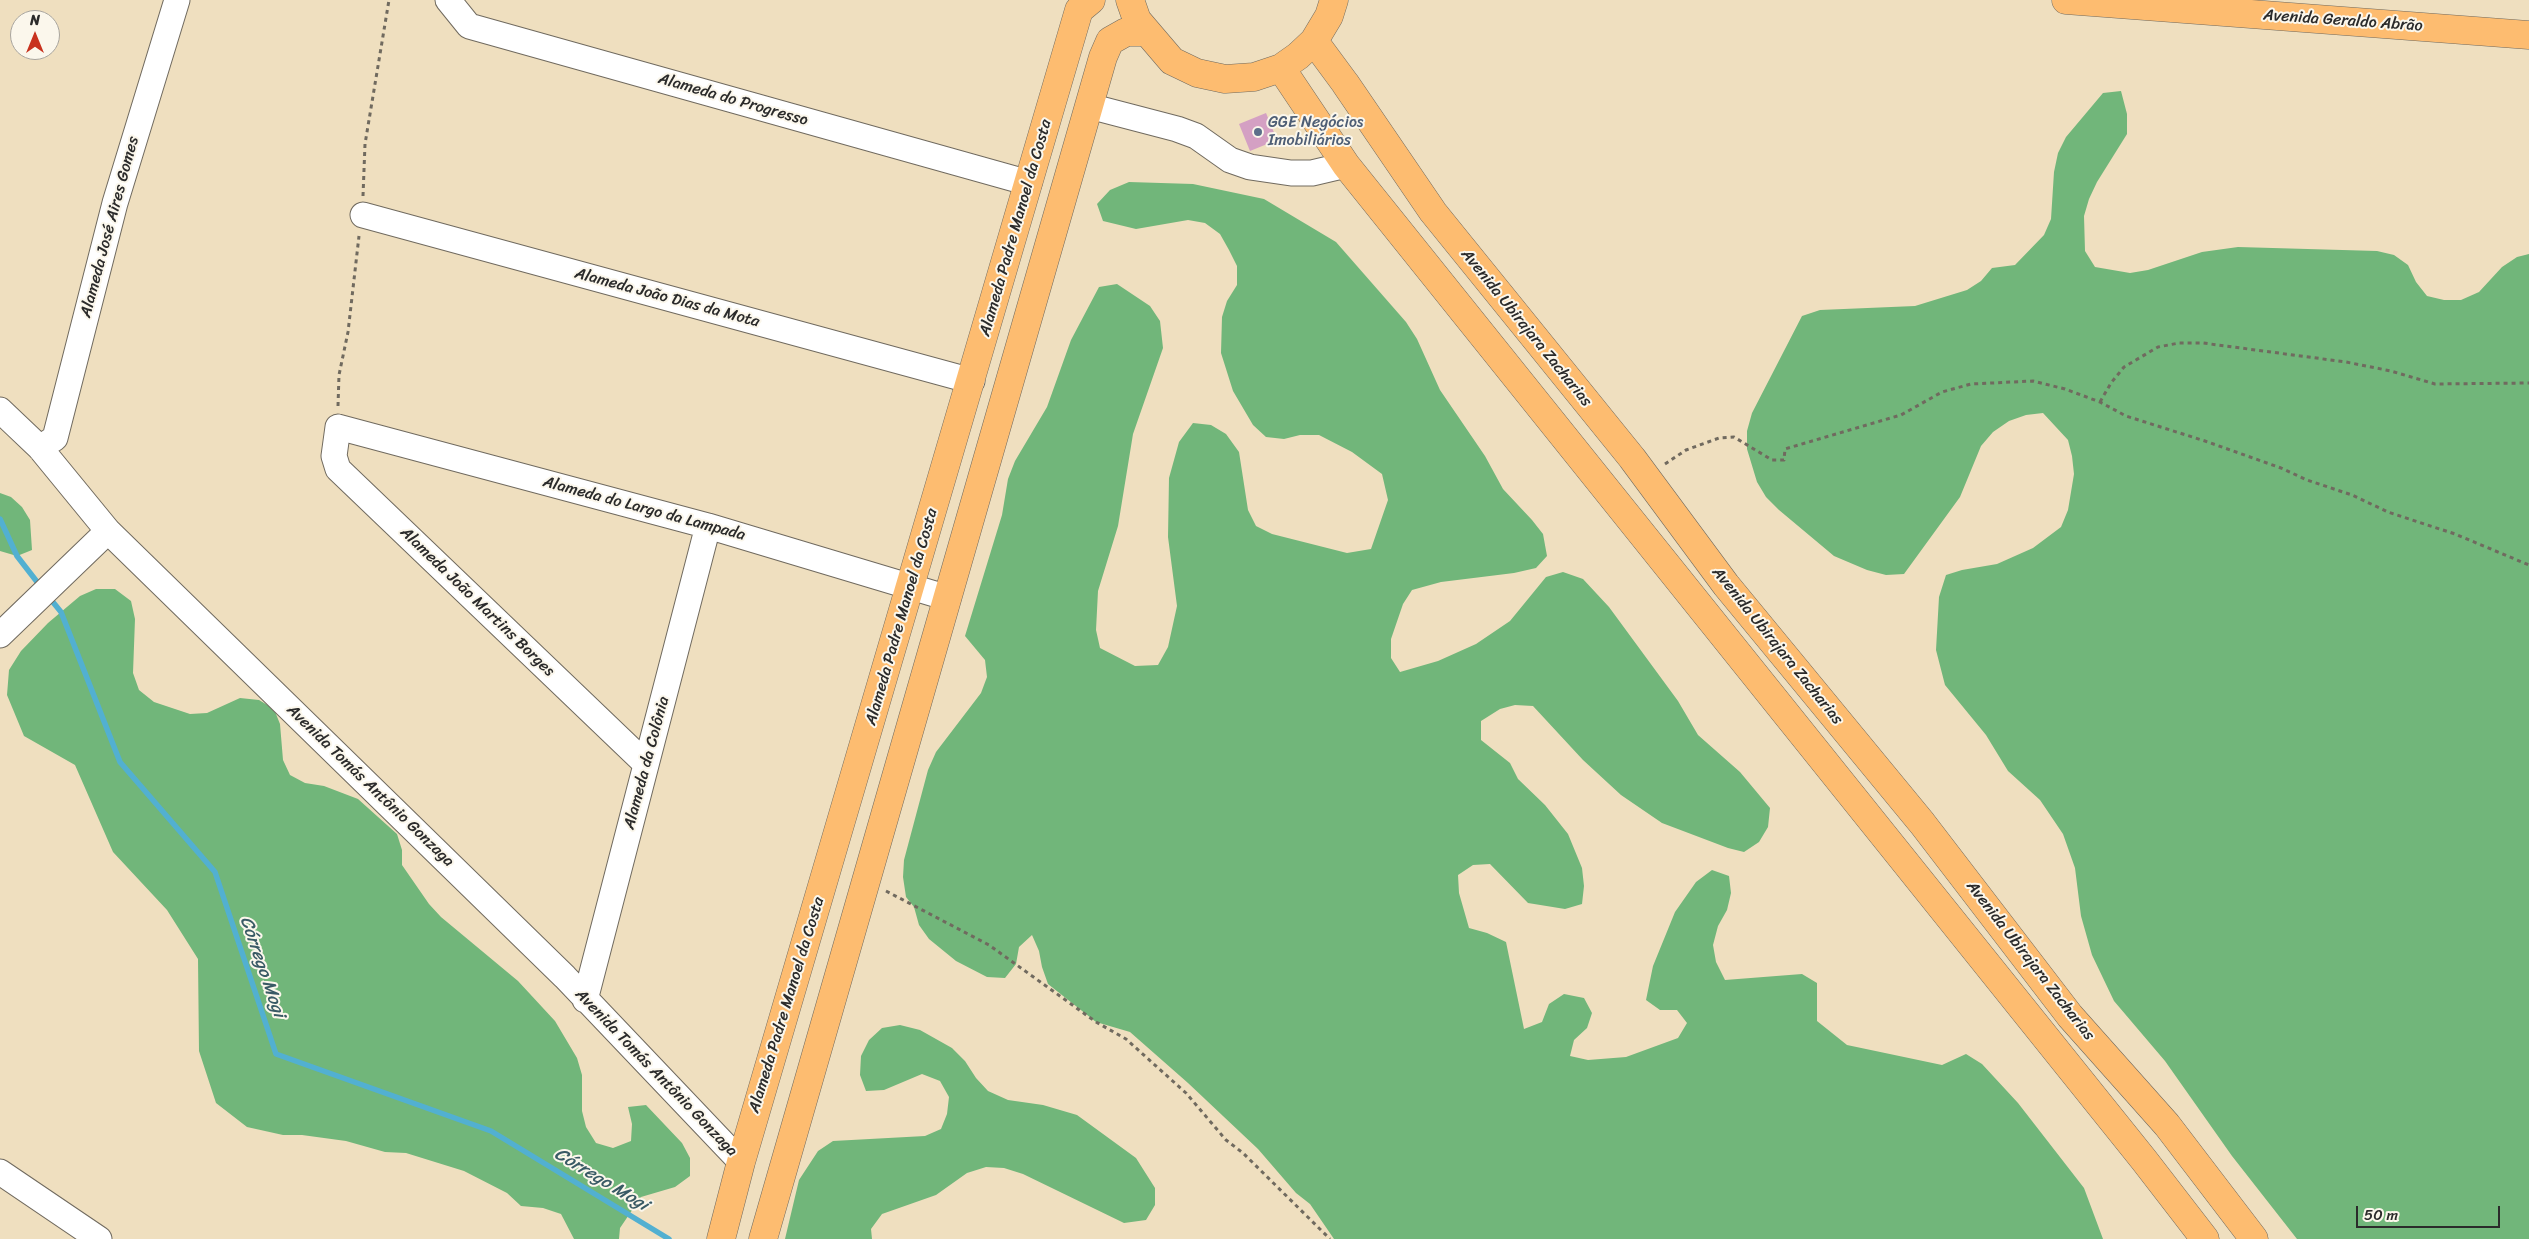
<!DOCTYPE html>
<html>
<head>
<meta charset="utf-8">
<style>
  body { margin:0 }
  #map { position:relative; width:2529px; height:1239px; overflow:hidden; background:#efdfbf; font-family:Sriracha,sans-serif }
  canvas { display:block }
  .north { position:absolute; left:10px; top:10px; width:50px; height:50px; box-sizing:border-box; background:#fbf7ec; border:1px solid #a8a59f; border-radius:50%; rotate:0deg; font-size:14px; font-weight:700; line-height:20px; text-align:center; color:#2b2b2b }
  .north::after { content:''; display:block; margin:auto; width:18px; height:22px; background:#c8321e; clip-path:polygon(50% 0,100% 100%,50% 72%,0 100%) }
  .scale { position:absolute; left:2356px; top:1206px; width:144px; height:22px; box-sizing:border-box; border:2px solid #2b2b2b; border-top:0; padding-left:6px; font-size:15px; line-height:18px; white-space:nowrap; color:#2b2b2b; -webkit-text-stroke:4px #fbf7ec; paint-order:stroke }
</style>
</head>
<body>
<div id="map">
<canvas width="2529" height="1239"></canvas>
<div class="north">N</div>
<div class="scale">50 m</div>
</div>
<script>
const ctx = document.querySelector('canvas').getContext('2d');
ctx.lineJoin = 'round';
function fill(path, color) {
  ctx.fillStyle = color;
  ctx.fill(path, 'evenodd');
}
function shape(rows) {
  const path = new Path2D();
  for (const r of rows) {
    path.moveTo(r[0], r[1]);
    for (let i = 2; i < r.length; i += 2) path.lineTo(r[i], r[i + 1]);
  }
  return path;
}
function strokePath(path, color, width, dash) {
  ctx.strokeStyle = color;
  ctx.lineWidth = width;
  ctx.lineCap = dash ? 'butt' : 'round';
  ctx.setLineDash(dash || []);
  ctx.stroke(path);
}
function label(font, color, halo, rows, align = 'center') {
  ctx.font = font + ' Sriracha,sans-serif';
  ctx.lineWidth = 4;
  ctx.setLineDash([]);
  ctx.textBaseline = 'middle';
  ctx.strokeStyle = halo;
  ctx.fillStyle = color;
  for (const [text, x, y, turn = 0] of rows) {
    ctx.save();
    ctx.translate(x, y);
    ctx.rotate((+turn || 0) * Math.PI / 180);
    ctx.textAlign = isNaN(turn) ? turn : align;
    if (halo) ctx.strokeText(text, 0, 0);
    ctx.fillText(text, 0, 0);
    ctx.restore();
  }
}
const forest = shape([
  [2121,91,2127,114,2127,134,2097,182,2089,199,2084,216,2085,251,2095,267,2130,273,2148,270,2202,252,2238,247,2377,251,2394,255,2408,265,2416,282,2427,296,2444,300,2461,300,2479,292,2502,267,2517,257,2529,254,2529,1239,2297,1239,2232,1156,2165,1061,2114,1001,2092,955,2081,916,2075,868,2063,834,2040,800,2008,771,1986,735,1945,685,1936,650,1939,597,1946,575,1962,570,1997,564,2033,548,2061,527,2068,510,2074,474,2072,456,2068,440,2043,413,2026,415,2009,421,1993,432,1981,446,1960,497,1904,574,1886,575,1867,570,1834,556,1779,510,1766,497,1757,482,1747,449,1747,431,1752,413,1802,316,1820,310,1915,306,1967,290,1981,281,1992,268,2015,265,2044,235,2051,219,2054,172,2058,153,2066,137,2103,93],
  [1129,182,1193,184,1264,199,1336,242,1406,322,1417,339,1440,390,1485,456,1503,489,1532,520,1543,534,1547,556,1536,568,1514,573,1441,582,1412,590,1403,604,1391,639,1391,658,1400,672,1438,661,1476,644,1510,621,1546,577,1563,572,1583,579,1609,607,1678,701,1698,735,1740,772,1770,808,1768,827,1759,842,1744,852,1728,848,1662,823,1621,795,1583,760,1533,706,1515,705,1500,709,1481,721,1481,740,1510,763,1518,779,1545,805,1568,834,1582,868,1584,886,1582,904,1565,909,1528,903,1490,864,1473,865,1458,875,1459,893,1469,928,1487,933,1506,942,1524,1029,1542,1022,1549,1004,1564,994,1584,998,1592,1013,1587,1028,1574,1040,1570,1056,1588,1060,1626,1057,1678,1038,1687,1023,1677,1010,1660,1010,1646,1000,1653,966,1675,912,1696,882,1712,870,1729,876,1731,893,1727,910,1718,926,1713,945,1716,962,1725,980,1802,974,1817,983,1817,1021,1847,1045,1942,1065,1966,1054,1982,1064,2018,1103,2084,1188,2103,1239,1334,1239,1310,1204,1296,1193,1258,1149,1188,1083,1130,1032,1096,1022,1048,984,1042,967,1039,951,1032,935,1019,947,1016,964,1005,978,987,977,956,961,929,939,919,925,914,907,906,897,903,877,904,860,928,770,936,752,981,693,987,677,985,660,965,636,1002,515,1008,479,1015,461,1047,407,1071,340,1099,287,1117,284,1150,306,1160,321,1163,348,1133,434,1118,526,1098,591,1096,630,1100,648,1135,666,1158,665,1168,647,1177,606,1168,537,1169,478,1179,442,1193,423,1211,425,1226,434,1239,452,1248,510,1256,526,1272,534,1347,553,1371,549,1388,500,1382,474,1352,452,1319,435,1300,435,1284,439,1266,437,1253,425,1233,391,1221,353,1222,317,1227,301,1237,285,1237,266,1229,250,1220,234,1205,223,1188,220,1136,229,1103,221,1097,204,1110,190],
  [0,493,11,497,22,507,30,520,32,550,17,556,0,551],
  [96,589,115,589,131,601,135,619,133,673,139,690,154,702,190,714,207,713,240,698,259,700,274,709,280,724,283,760,290,775,305,783,324,786,358,799,397,834,402,850,402,865,429,904,441,917,518,981,555,1021,577,1058,582,1075,582,1111,586,1127,596,1143,613,1148,631,1141,632,1124,628,1107,646,1105,682,1143,690,1158,690,1176,675,1187,641,1197,620,1228,619,1239,574,1239,561,1214,543,1208,521,1206,507,1193,464,1171,406,1153,385,1152,346,1141,302,1135,283,1135,247,1127,216,1103,199,1051,198,959,167,910,113,852,75,765,24,736,7,695,9,670,21,651,48,623,80,596],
  [900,1025,920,1030,952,1048,965,1061,976,1078,988,1091,1008,1100,1043,1105,1077,1115,1136,1158,1155,1188,1155,1205,1146,1220,1124,1223,1023,1174,1004,1168,986,1167,967,1173,936,1195,882,1214,871,1229,872,1239,785,1239,799,1180,818,1151,833,1141,925,1136,941,1129,947,1114,949,1097,940,1081,922,1074,884,1090,866,1091,860,1075,861,1056,869,1040,882,1028]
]);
const stream = shape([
  [0,519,17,556,41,587],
  [48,596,61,612,120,762,215,872,276,1054,491,1131,669,1239]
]);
const building = shape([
  [1266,113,1277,140,1250,151,1239,124]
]);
const path = shape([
  [363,196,365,144,389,0],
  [2100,402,2111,383,2124,367,2158,347,2179,343,2203,343,2346,362,2391,371,2435,384,2529,383],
  [338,406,339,375,348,332,359,236],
  [1665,464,1686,450,1719,438,1734,437,1772,460,1784,460,1785,449,1901,415,1942,392,1971,384,2033,381,2065,389,2100,402,2126,416,2205,441,2281,468,2307,480,2352,495,2388,512,2455,534,2529,565],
  [886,891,989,945,1096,1022,1126,1039,1186,1093,1226,1140,1243,1153,1330,1239]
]);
const minor = shape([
  [448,0,469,26,1029,183],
  [1089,106,1177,129,1196,136,1230,160,1250,167,1291,173,1312,173,1346,165],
  [363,215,972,381],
  [0,410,40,448,108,531,565,977,741,1162],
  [40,448,55,438,115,203,177,0],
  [0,635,108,531],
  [646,764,338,469,334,456,338,427,708,526,948,598],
  [585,1000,708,526],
  [0,1172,99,1239]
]);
const major = shape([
  [1130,0,1137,20,1172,61,1197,73,1225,79,1254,77,1281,68,1298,56,1314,41,1329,16,1334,0],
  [2066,0,2529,35],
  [1314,41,1345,83,1433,212,1632,458,1726,585,1922,823,2070,1016,2167,1125,2254,1239],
  [1281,68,1346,165,2144,1160,2205,1239],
  [721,1239,741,1162,1079,10,1091,0],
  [763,1239,1103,57,1110,41,1126,32,1146,32]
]);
const markers = [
  [1258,132,5,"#5c6f8a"]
];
const streetNames = [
  ["Avenida Geraldo Abrão",2343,21,4],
  ["Alameda do Progresso",733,100,16],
  ["Alameda José Aires Gomes",110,227,-75],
  ["Alameda Padre Manoel da Costa",1016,228,-74],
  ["Alameda João Dias da Mota",667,298,15],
  ["Avenida Ubirajara Zacharias",1526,328,51],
  ["Alameda do Largo da Lampada",644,509,15],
  ["Alameda João Martins Borges",477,602,44],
  ["Alameda Padre Manoel da Costa",902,617,-74],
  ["Avenida Ubirajara Zacharias",1777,646,51],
  ["Alameda da Colônia",647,763,-75],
  ["Avenida Tomás Antônio Gonzaga",370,786,44],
  ["Avenida Ubirajara Zacharias",2030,961,52],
  ["Alameda Padre Manoel da Costa",787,1005,-73],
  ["Avenida Tomás Antônio Gonzaga",656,1073,46]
];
const serviceNames = [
  ["GGE Negócios",1268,123],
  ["Imobiliários",1268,141]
];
const waterNames = [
  ["Córrego Mogi",262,967,71],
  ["Córrego Mogi",601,1180,31]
];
fill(forest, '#71b67a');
strokePath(stream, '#52b0d1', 5.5);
fill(building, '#d4a0c3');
strokePath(minor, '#706a5f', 27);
strokePath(major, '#706a5f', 29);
strokePath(path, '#706a5f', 3, [4, 4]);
strokePath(minor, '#fff', 25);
strokePath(major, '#fdbc70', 28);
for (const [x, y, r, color] of markers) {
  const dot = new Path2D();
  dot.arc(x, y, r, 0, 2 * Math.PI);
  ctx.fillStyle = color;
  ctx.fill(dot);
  strokePath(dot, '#fbf7ec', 2);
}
label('16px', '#2b2b2b', '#fbf7ec', streetNames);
label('16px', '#4e5e75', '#fbf7ec', serviceNames, 'left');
label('italic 18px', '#395a65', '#fbf7ec', waterNames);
</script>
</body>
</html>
